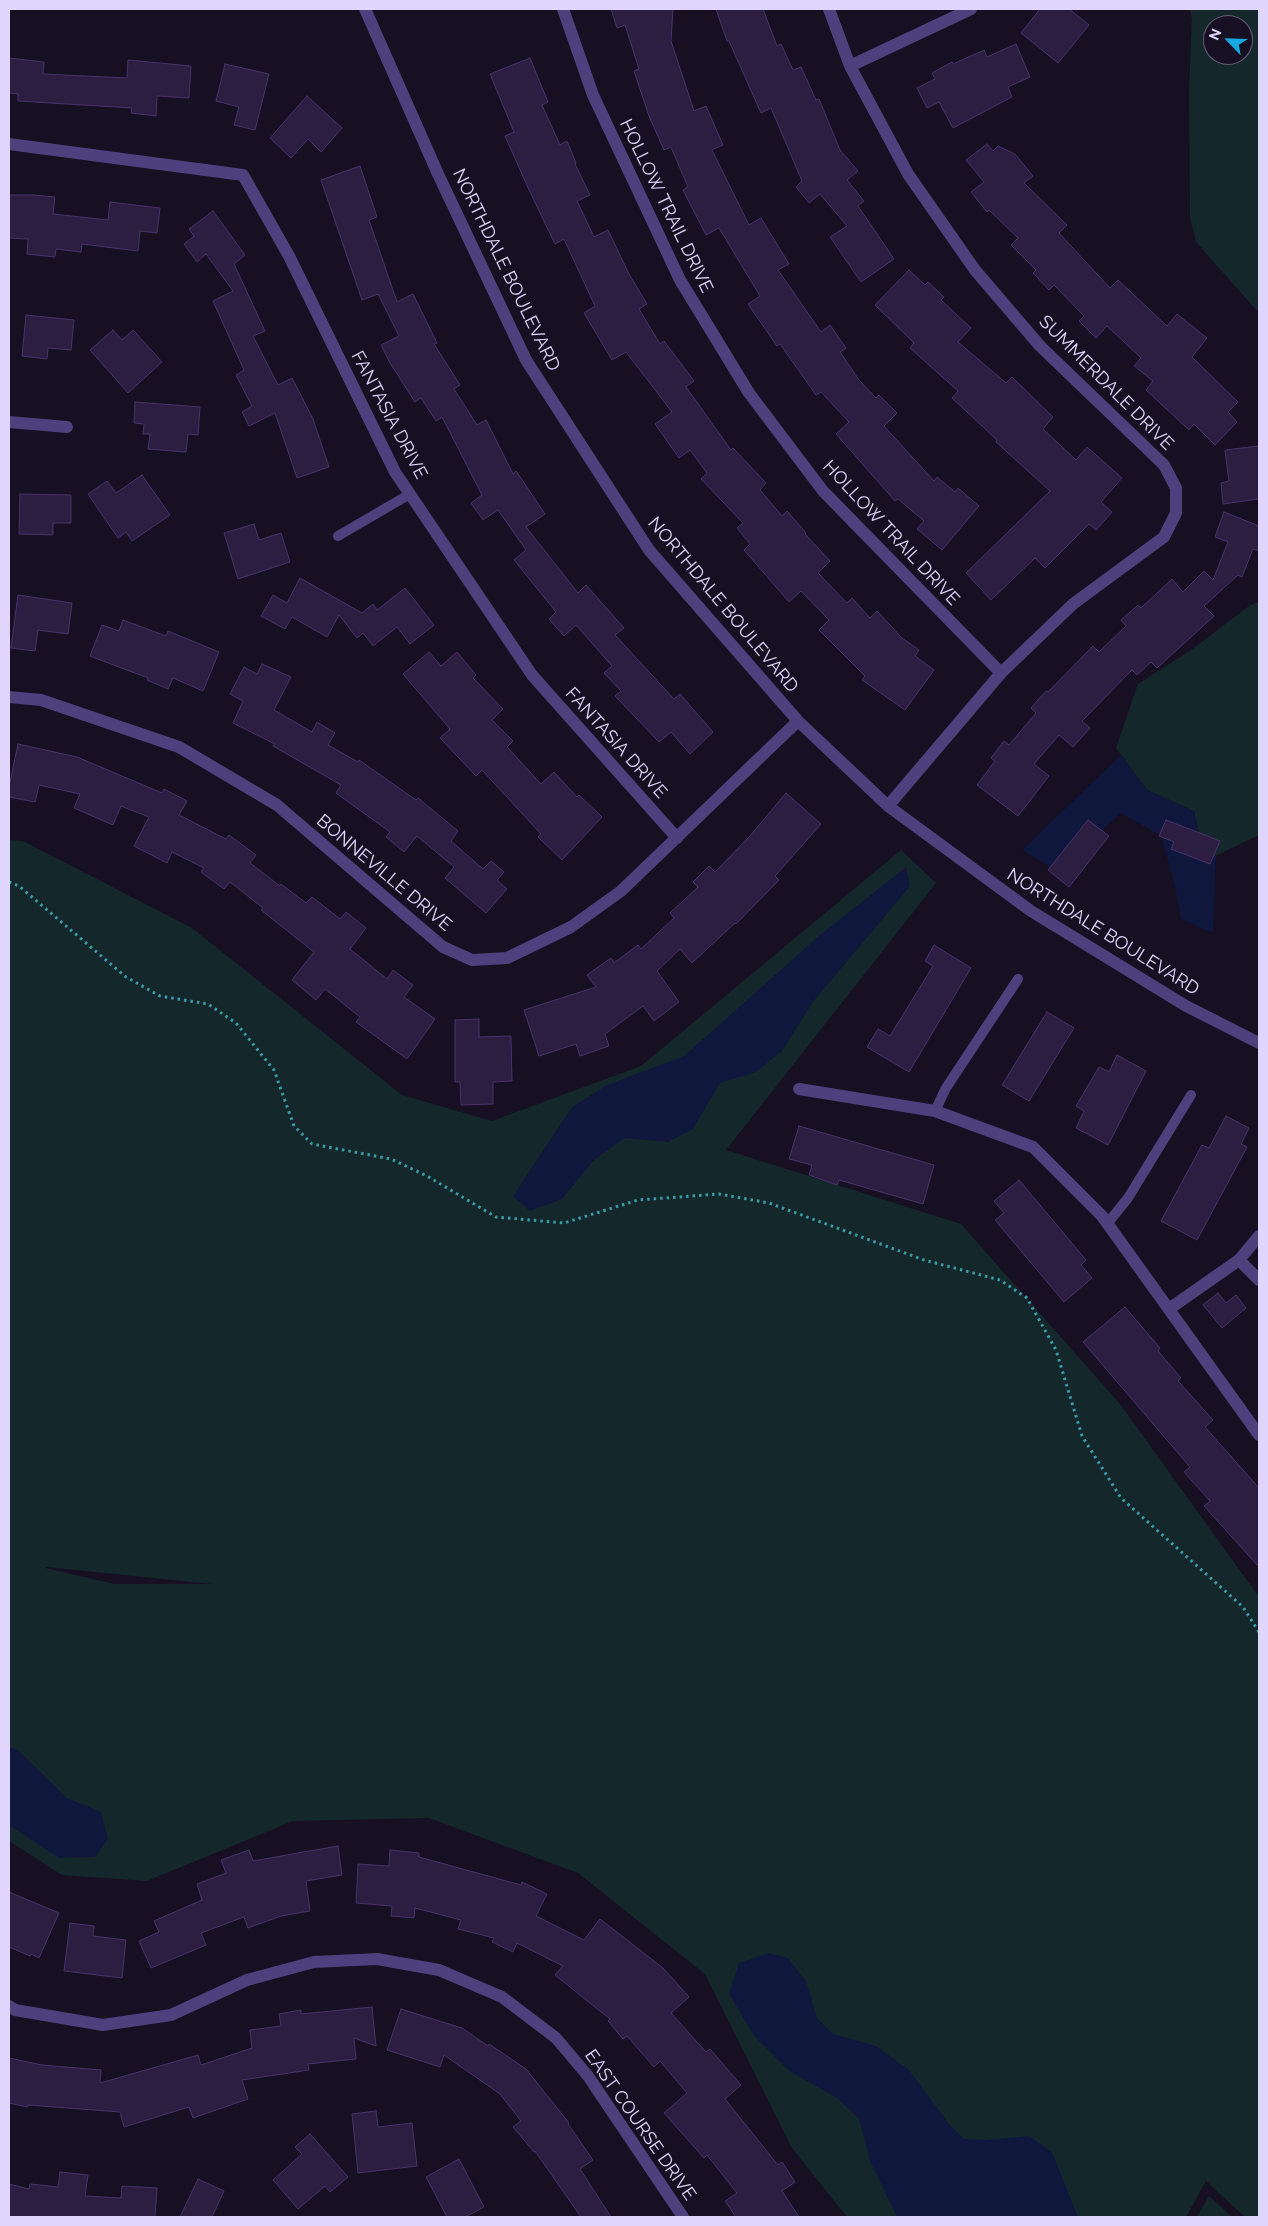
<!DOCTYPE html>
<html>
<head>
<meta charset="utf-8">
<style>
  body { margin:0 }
  #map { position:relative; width:1268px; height:2226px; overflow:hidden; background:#161022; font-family:Raleway,sans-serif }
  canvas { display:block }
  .frame { position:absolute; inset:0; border:10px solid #e0d5fb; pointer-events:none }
  .north { position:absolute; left:1203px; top:15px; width:50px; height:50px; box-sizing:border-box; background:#161022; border:1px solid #675f79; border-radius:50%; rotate:294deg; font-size:14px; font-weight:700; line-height:20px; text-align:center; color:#e0d5fb }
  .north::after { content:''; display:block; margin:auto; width:18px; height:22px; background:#16aae5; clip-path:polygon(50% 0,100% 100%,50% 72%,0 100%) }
</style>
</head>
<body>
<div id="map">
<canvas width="1268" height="2226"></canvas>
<div class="frame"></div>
<div class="north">N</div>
</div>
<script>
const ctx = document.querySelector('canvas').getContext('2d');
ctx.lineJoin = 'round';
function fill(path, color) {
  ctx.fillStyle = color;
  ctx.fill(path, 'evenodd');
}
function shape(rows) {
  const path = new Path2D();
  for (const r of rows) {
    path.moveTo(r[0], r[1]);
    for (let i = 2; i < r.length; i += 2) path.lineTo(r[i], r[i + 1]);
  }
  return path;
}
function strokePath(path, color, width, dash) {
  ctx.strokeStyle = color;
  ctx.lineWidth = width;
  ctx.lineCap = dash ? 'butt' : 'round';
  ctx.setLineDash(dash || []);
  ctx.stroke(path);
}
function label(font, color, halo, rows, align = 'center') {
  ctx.font = font + ' Raleway,sans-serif';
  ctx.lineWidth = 5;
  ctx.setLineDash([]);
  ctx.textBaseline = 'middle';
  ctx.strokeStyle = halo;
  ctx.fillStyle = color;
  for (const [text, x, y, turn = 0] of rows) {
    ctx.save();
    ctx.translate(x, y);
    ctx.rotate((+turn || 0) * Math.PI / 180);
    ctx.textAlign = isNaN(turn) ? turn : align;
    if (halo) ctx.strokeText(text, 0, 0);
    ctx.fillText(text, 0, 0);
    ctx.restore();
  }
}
const green = shape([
  [1190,9,1259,9,1259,313,1196,242,1190,217,1189,91,1192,19],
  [1213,25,1243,25,1243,55,1213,55],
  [1259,602,1259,835,1205,861,1194,811,1147,790,1116,748,1138,684,1191,650,1249,606],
  [9,840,23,841,192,928,402,1095,492,1121,641,1066,901,850,936,883,726,1150,961,1224,1120,1404,1259,1597,1259,2217,1245,2217,1206,2181,1186,2217,847,2217,792,2148,705,1974,578,1873,429,1818,293,1821,147,1881,62,1875,9,1841],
  [46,1568,46,1567,212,1584,114,1584],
  [1209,2196,1232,2217,1197,2217]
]);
const water = shape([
  [1121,755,1147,790,1194,811,1205,861,1216,855,1213,933,1181,919,1174,882,1161,836,1121,813,1057,871,1022,850],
  [906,867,910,886,813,1002,782,1051,756,1072,720,1083,693,1129,668,1142,625,1138,595,1159,562,1199,530,1211,513,1196,572,1107,607,1085,684,1056,820,935],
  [9,1747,18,1750,67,1798,101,1812,108,1839,95,1857,59,1858,9,1825],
  [769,1953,788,1958,806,1981,817,2018,833,2034,876,2046,909,2070,950,2125,964,2139,986,2140,1029,2136,1052,2152,1078,2217,899,2217,896,2215,870,2161,859,2119,837,2098,788,2070,755,2037,729,1994,739,1963]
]);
const building = shape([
  [611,9,673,9,671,41,694,111,706,106,723,145,712,150,749,225,761,218,789,264,778,270,821,332,830,325,846,348,840,352,859,380,876,398,879,395,897,413,884,426,934,481,937,477,955,492,958,488,979,506,942,550,917,529,924,521,898,499,895,501,836,434,849,422,821,392,816,395,780,344,777,346,748,304,760,296,719,228,706,235,683,190,688,187,671,147,664,150,649,116,634,71,639,69,625,25,617,28,611,9],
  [716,9,763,9,777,46,781,44,793,70,801,67,816,100,819,99,840,150,858,171,847,180,864,201,858,206,894,259,861,282,830,237,847,226,820,194,809,203,796,187,802,181,771,108,761,113,729,41,727,41,716,9],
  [1040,9,1069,9,1089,25,1058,63,1021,33,1040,9],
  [1016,44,1030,77,1008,87,1012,97,953,128,939,102,927,108,917,88,935,79,932,73,952,62,953,64,984,50,987,57,1016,44],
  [9,58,44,62,43,74,127,78,128,60,191,66,189,98,157,96,156,116,131,113,132,108,18,101,18,94,9,93,9,58],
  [530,58,548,102,542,105,560,145,567,141,576,163,575,164,590,195,577,201,594,237,608,230,629,274,647,304,639,309,660,344,664,341,694,381,686,387,731,450,733,448,766,483,760,490,782,516,787,511,806,533,805,534,830,561,818,573,847,603,852,598,870,618,877,611,902,638,919,650,915,656,934,670,905,710,862,680,865,676,819,630,829,620,801,591,789,602,744,550,750,544,737,528,743,523,701,479,707,473,690,450,679,458,655,424,672,412,626,352,612,360,584,313,595,306,564,239,555,244,530,192,505,136,514,132,490,74,530,58],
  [225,64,269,74,255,130,234,125,239,107,216,101,225,64],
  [307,96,342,128,321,152,308,139,291,158,270,138,307,96],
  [987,144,993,151,998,146,1015,154,1033,176,1024,183,1067,225,1059,233,1110,288,1118,280,1167,326,1177,314,1207,338,1192,357,1238,402,1228,412,1237,422,1215,445,1194,424,1189,430,1146,390,1153,381,1134,366,1141,358,1107,326,1096,338,1079,321,1084,316,1054,285,1049,290,1033,273,1036,270,1011,245,1018,238,989,210,987,212,971,192,984,182,966,160,987,144],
  [360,166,377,217,369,220,397,302,413,294,437,343,434,344,460,385,454,389,477,425,486,420,513,474,516,471,545,514,526,527,578,593,586,585,624,628,615,635,674,699,680,694,713,732,690,754,671,732,659,742,615,696,621,691,604,673,612,666,576,625,564,636,549,619,556,612,514,560,526,550,498,510,483,520,471,503,482,495,442,417,436,421,421,398,415,402,390,363,381,345,399,336,378,294,362,300,321,180,360,166],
  [9,195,34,195,55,197,53,214,108,220,110,202,160,208,157,233,140,231,138,251,82,244,81,252,56,249,55,257,27,254,28,239,9,238,9,195],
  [213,211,245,255,234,264,265,331,253,336,278,385,292,378,313,419,329,467,297,478,275,413,249,426,242,412,252,406,236,375,244,370,213,301,233,291,206,254,197,262,184,244,194,236,189,229,213,211],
  [909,270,925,285,928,282,944,297,941,300,971,328,958,342,1006,383,1012,377,1053,417,1043,429,1076,460,1087,447,1122,478,1101,502,1112,512,1096,530,1089,524,1045,568,1035,558,991,600,966,573,1050,491,996,442,997,440,952,398,958,391,910,348,914,343,875,305,909,270],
  [26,315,74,320,71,350,48,348,47,359,22,356,26,315],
  [113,330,122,340,133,330,162,362,128,393,90,350,113,330],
  [135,402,200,407,198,435,188,434,186,452,148,449,150,434,143,434,144,424,134,423,135,402],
  [1259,446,1259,499,1223,504,1221,483,1229,481,1225,450,1259,446],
  [142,475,170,515,132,541,126,532,118,538,88,494,107,481,116,493,142,475],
  [20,494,71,495,71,523,53,523,53,535,19,534,20,494],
  [1224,512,1259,526,1259,551,1253,549,1242,577,1238,575,1204,606,1214,616,1157,668,1151,662,1137,675,1132,670,1082,721,1090,728,1073,747,1059,735,1034,764,1049,776,1018,816,977,785,995,761,991,758,1004,741,1009,745,1036,713,1031,708,1046,691,1048,692,1093,646,1099,652,1126,626,1121,620,1138,605,1141,608,1172,579,1183,592,1204,571,1213,580,1228,542,1215,537,1224,512],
  [254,524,259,540,281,533,290,562,238,579,224,533,254,524],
  [300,578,362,613,373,604,377,610,405,588,434,625,410,644,397,627,373,646,363,633,357,638,339,615,327,637,292,617,285,629,261,616,273,595,287,603,300,578],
  [18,595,72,603,68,634,38,630,35,651,11,648,18,595],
  [123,620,166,636,168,631,219,652,203,691,173,678,168,689,147,680,148,678,90,656,102,625,119,631,123,620],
  [429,652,441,666,457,652,476,675,473,678,503,709,492,720,513,741,507,747,541,784,554,772,577,797,579,795,602,817,562,860,538,837,541,834,482,770,476,776,440,738,450,729,403,674,429,652],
  [262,664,291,677,274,710,312,732,317,722,335,733,328,745,358,762,359,760,416,800,418,798,458,831,451,841,483,869,491,861,504,872,497,880,507,889,486,913,445,878,454,867,417,836,404,852,386,837,390,832,336,793,341,785,273,746,275,744,233,723,243,701,230,694,244,667,257,674,262,664],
  [18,744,77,757,162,793,164,789,187,801,179,815,226,839,229,835,256,855,250,863,280,886,281,884,306,903,312,897,340,919,346,912,366,928,350,949,387,979,393,970,413,985,404,997,435,1019,407,1059,356,1022,360,1017,325,989,316,1000,292,980,314,952,261,910,263,908,230,882,224,889,201,872,204,868,172,852,167,863,134,846,149,817,121,806,113,825,74,808,80,794,39,785,35,802,9,797,9,787,18,744],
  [786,793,821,824,775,876,779,880,736,924,735,923,692,963,680,949,657,971,679,1002,654,1021,643,1006,605,1034,609,1046,580,1056,576,1044,539,1056,524,1010,596,987,587,975,611,958,614,963,638,945,641,949,674,918,670,913,698,887,693,882,709,866,715,872,750,836,786,793],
  [1088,820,1109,836,1069,887,1048,870,1088,820],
  [1166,820,1220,841,1210,864,1171,849,1174,842,1159,836,1166,820],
  [934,945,971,968,909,1072,867,1047,878,1029,890,1036,933,966,925,961,934,945],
  [1047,1012,1074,1028,1029,1101,1002,1085,1047,1012],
  [479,1019,479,1037,511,1036,512,1081,493,1082,493,1104,461,1105,460,1082,455,1082,455,1020,479,1019],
  [1117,1055,1146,1071,1108,1145,1076,1128,1084,1111,1076,1106,1099,1067,1109,1072,1117,1055],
  [1226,1116,1249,1128,1241,1144,1247,1147,1197,1240,1161,1221,1202,1145,1209,1148,1226,1116],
  [799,1126,934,1165,923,1204,839,1180,837,1185,809,1175,812,1165,789,1159,799,1126],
  [1019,1180,1086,1260,1081,1265,1092,1278,1064,1302,995,1220,1004,1213,994,1201,1019,1180],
  [1218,1293,1226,1303,1236,1295,1246,1308,1222,1328,1203,1305,1218,1293],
  [1125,1307,1160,1348,1158,1351,1181,1378,1178,1381,1213,1420,1205,1427,1259,1488,1259,1567,1204,1506,1210,1501,1184,1472,1190,1467,1083,1342,1125,1307],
  [338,1846,342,1875,306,1881,310,1911,281,1916,248,1928,244,1917,201,1933,206,1945,151,1968,139,1941,159,1932,154,1921,202,1900,197,1884,226,1873,221,1860,249,1850,253,1861,338,1846],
  [390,1850,419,1853,419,1857,521,1885,522,1882,547,1894,536,1916,584,1940,600,1919,663,1968,689,1997,671,2013,706,2052,710,2049,741,2085,725,2099,778,2165,782,2162,795,2182,782,2191,799,2217,736,2217,725,2201,737,2193,707,2155,704,2158,664,2113,687,2093,660,2061,654,2067,627,2036,623,2039,608,2021,610,2019,555,1975,563,1966,517,1943,513,1952,492,1942,494,1938,458,1929,461,1920,415,1908,414,1918,391,1916,392,1906,356,1903,358,1864,389,1866,390,1850],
  [9,1892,59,1913,39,1958,31,1954,30,1956,9,1947,9,1892],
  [70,1923,94,1926,93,1936,126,1940,122,1978,64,1971,70,1923],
  [372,2007,376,2046,354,2038,356,2059,308,2064,309,2070,242,2080,248,2099,193,2118,189,2107,124,2127,120,2112,28,2105,27,2107,9,2103,9,2058,42,2065,101,2070,100,2083,198,2055,201,2065,252,2048,250,2030,281,2026,279,2014,301,2010,301,2014,372,2007],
  [401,2009,462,2028,488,2046,489,2044,526,2069,569,2123,568,2124,593,2160,580,2169,611,2217,581,2217,535,2151,534,2152,513,2127,521,2121,500,2094,444,2055,440,2067,387,2050,401,2009],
  [376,2111,378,2127,412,2123,417,2166,358,2173,352,2114,376,2111],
  [310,2134,348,2177,330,2192,325,2186,298,2209,273,2180,302,2154,295,2147,310,2134],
  [459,2159,484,2207,465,2217,447,2217,426,2177,459,2159],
  [60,2172,88,2175,85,2196,121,2198,122,2186,157,2188,155,2217,9,2217,9,2184,29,2189,30,2184,58,2187,60,2172],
  [198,2179,224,2191,212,2217,180,2217,198,2179]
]);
const path = shape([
  [9,882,19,886,126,977,160,996,208,1004,236,1023,274,1070,294,1126,312,1144,391,1159,427,1176,496,1217,564,1223,638,1200,719,1194,769,1203,924,1260,1000,1280,1027,1298,1056,1350,1082,1436,1121,1498,1243,1607,1259,1632]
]);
const service = shape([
  [338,536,410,494],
  [935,1111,946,1088,1018,979],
  [1107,1224,1128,1198,1191,1095]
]);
const minor = shape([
  [365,9,438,174,526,360,649,550,798,721,888,806,1031,911,1186,1006,1259,1043],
  [563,9,593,95,680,280,749,393,823,491,1001,673],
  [829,9,850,66,908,174,975,270,1040,346,1164,465,1176,488,1176,513,1164,537,1073,604,1001,673,888,806],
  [850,66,971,9],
  [9,144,243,175,289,256,395,472,532,675,677,838],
  [9,422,67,427],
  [9,697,41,700,179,747,277,805,443,947,472,960,507,958,571,927,621,891,798,721],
  [799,1089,935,1111,1033,1147,1102,1216,1259,1435],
  [1239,1260,1259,1280],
  [1169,1309,1239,1260,1259,1236],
  [9,2006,15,2010,103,2025,171,2015,247,1980,314,1962,377,1959,439,1970,502,1997,556,2038,588,2076,683,2217]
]);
const streetNames = [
  ["HOLLOW TRAIL DRIVE",666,206,64],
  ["NORTHDALE BOULEVARD",506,270,64],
  ["SUMMERDALE DRIVE",1106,383,45],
  ["FANTASIA DRIVE",389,415,62],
  ["HOLLOW TRAIL DRIVE",891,533,47],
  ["NORTHDALE BOULEVARD",723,605,50],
  ["FANTASIA DRIVE",616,743,48],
  ["BONNEVILLE DRIVE",384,873,40],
  ["NORTHDALE BOULEVARD",1103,932,32],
  ["EAST COURSE DRIVE",640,2125,55]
];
fill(green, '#14282b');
fill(water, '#0f173c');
fill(building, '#2c1e41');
strokePath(building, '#48326b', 1);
strokePath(path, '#3a9ba9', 3, [2.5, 4]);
strokePath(service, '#4d407c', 10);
strokePath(minor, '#4d407c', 12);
label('18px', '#e0d5fb', '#161022', streetNames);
</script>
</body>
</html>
